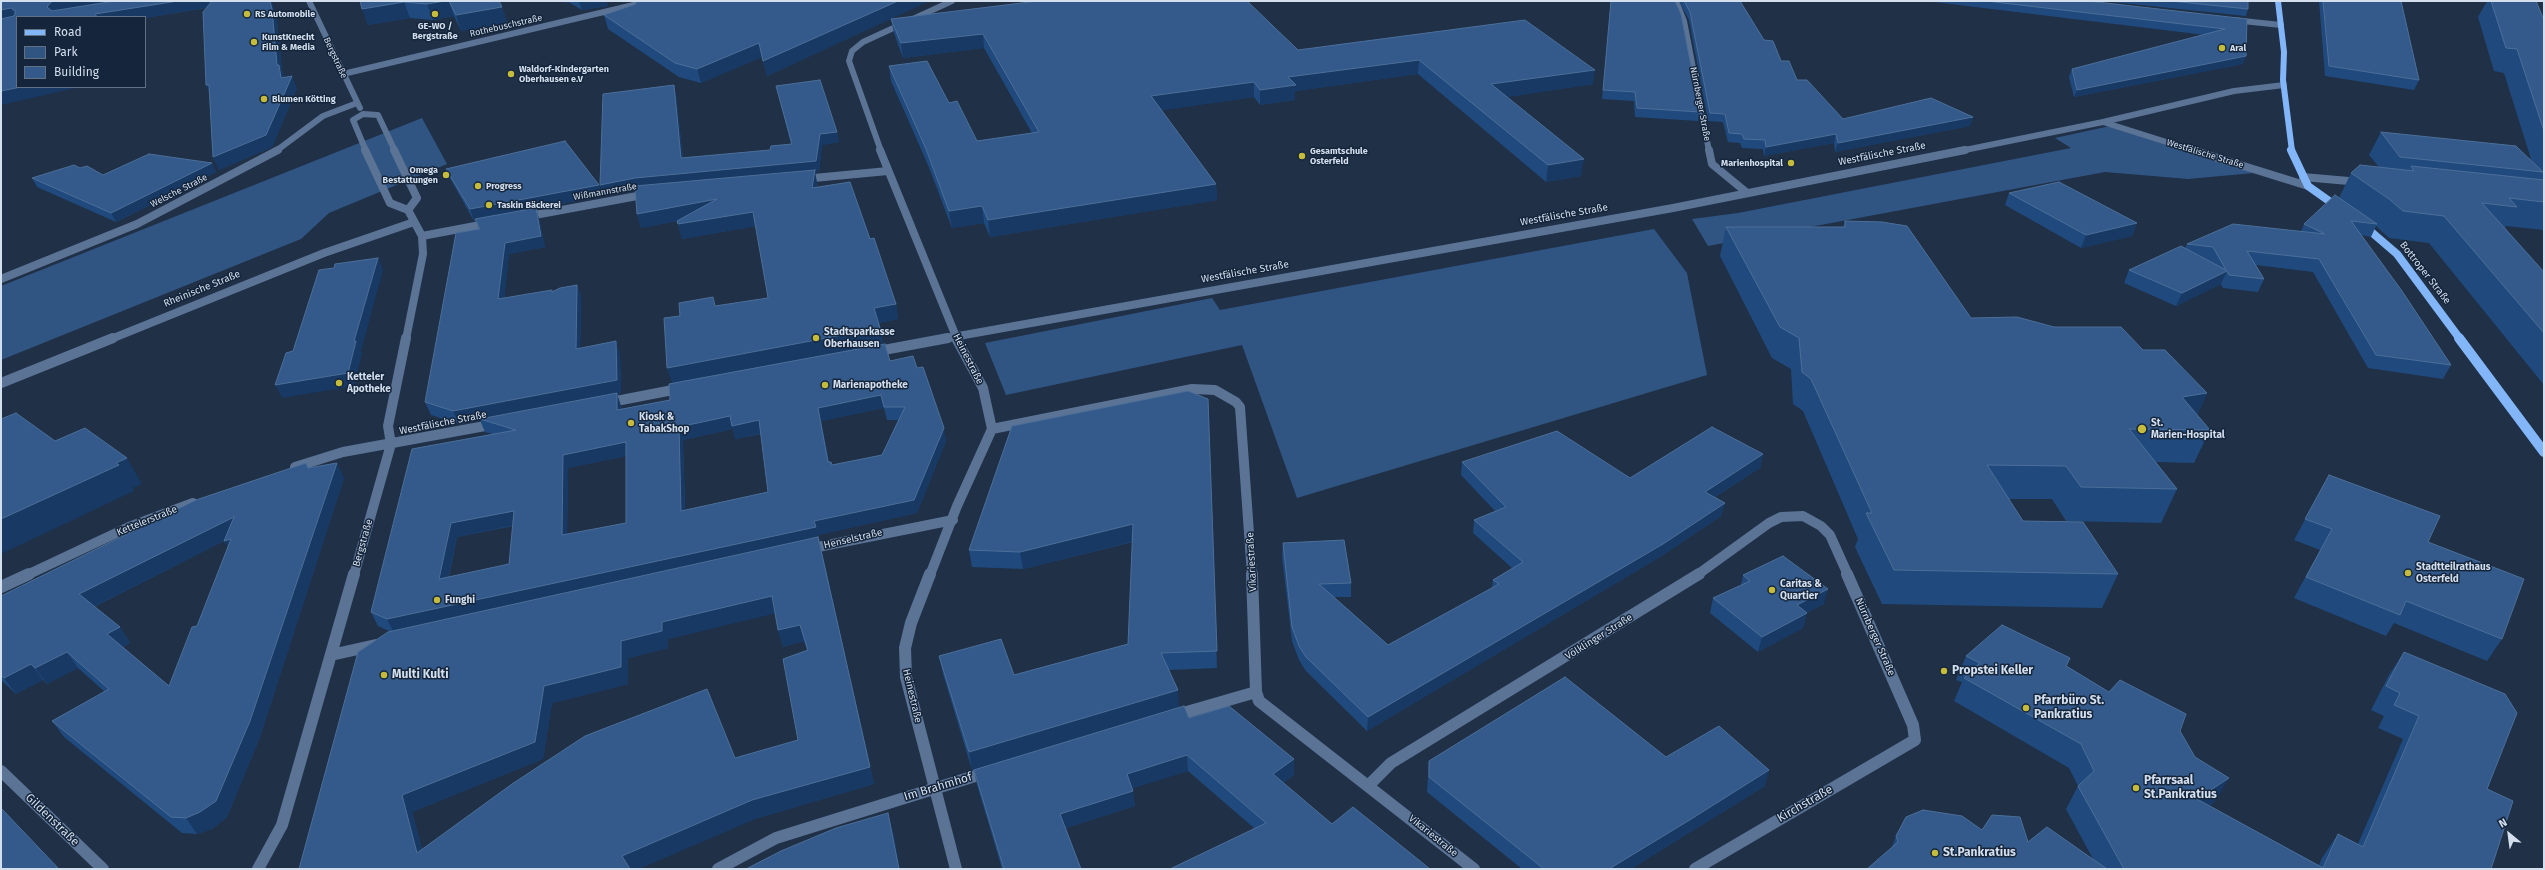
<!DOCTYPE html>
<html>
<head>
<meta charset="utf-8">
<style>
  body { margin:0 }
  #map { position:relative; width:2545px; height:870px; overflow:hidden; background:#1f3047; font-family:"Fira Sans",sans-serif }
  canvas { display:block }
  .frame { position:absolute; inset:0; border:2px solid #d4dfee; pointer-events:none }
  .legend { position:absolute; left:16px; top:16px; width:130px; height:72px; box-sizing:border-box; background:#15263c; border:1px solid #617083; margin:0; padding:5px 7px; list-style:none; font-size:12px; color:#d4dfee }
  .legend li { display:flex; align-items:center; gap:8px; height:20px }
  .legend b { width:20px; border:1px solid #617083 }
  .north { position:absolute; left:2489px; top:814px; width:40px; height:40px; -webkit-text-stroke:3px #15263c; paint-order:stroke; rotate:331deg; font-size:11px; font-weight:700; line-height:16px; text-align:center; color:#d4dfee }
  .north::after { content:''; display:block; margin:auto; width:14px; height:18px; background:#d4dfee; clip-path:polygon(50% 0,100% 100%,50% 72%,0 100%) }
</style>
</head>
<body>
<div id="map">
<canvas width="2545" height="870"></canvas>
<div class="frame"></div>
<ul class="legend">
<li><b style="height:5px;background:#83b6f8"></b>Road</li>
<li><b style="height:11px;background:#315582"></b>Park</li>
<li><b style="height:11px;background:#335a8a"></b>Building</li>
</ul>
<div class="north">N</div>
</div>
<script>
const ctx = document.querySelector('canvas').getContext('2d');
ctx.lineJoin = 'round';
function fill(path, color) {
  ctx.fillStyle = color;
  ctx.fill(path, 'evenodd');
}
function shape(rows) {
  const path = new Path2D();
  for (const r of rows) {
    path.moveTo(r[0], r[1]);
    for (let i = 2; i < r.length; i += 2) path.lineTo(r[i], r[i + 1]);
  }
  return path;
}
function strokePath(path, color, width, dash) {
  ctx.strokeStyle = color;
  ctx.lineWidth = width;
  ctx.lineCap = dash ? 'butt' : 'round';
  ctx.setLineDash(dash || []);
  ctx.stroke(path);
}
function label(font, color, halo, rows, align = 'center') {
  ctx.font = font + ' "Fira Sans",sans-serif';
  ctx.lineWidth = 3;
  ctx.setLineDash([]);
  ctx.textBaseline = 'middle';
  ctx.strokeStyle = halo;
  ctx.fillStyle = color;
  for (const [text, x, y, turn = 0] of rows) {
    ctx.save();
    ctx.translate(x, y);
    ctx.rotate((+turn || 0) * Math.PI / 180);
    ctx.textAlign = isNaN(turn) ? turn : align;
    if (halo) ctx.strokeText(text, 0, 0);
    ctx.fillText(text, 0, 0);
    ctx.restore();
  }
}
const green = shape([
  [422,118,447,164,329,213,301,239,1,360,1,286],
  [2110,126,2254,173,2188,179,2105,172,1708,246,1692,219,1738,213,2071,148,2055,138],
  [1654,229,1687,273,1707,375,1297,498,1242,345,1006,395,985,343,1212,298,1220,310]
]);
const minorFar3 = shape([
  [309,1,360,108],
  [1676,1,1684,21,1709,151],
  [2233,20,2281,25],
  [343,74,650,1],
  [2103,122,2195,151],
  [276,151,323,116,357,103],
  [366,151,353,120,363,114,378,115,395,151],
  [881,151,849,61,852,51,863,42,952,1],
  [1960,151,2103,122,2234,91,2284,85]
]);
const minorFar2 = shape([
  [365,150,390,203,408,210],
  [394,150,417,198,408,210],
  [880,150,957,339],
  [1709,150,1712,164,1746,192],
  [2192,150,2308,186],
  [2303,177,2360,182],
  [803,179,888,171],
  [524,217,648,194],
  [422,236,491,223],
  [1,279,137,224,278,150],
  [111,339,324,253,414,222],
  [406,339,423,254,422,236,408,210],
  [942,339,1673,208,1965,150]
]);
const minorFar1 = shape([
  [873,352,948,338],
  [1,383,113,338],
  [606,403,683,388],
  [992,429,1192,389,1215,390,1236,402,1240,407,1252,575],
  [295,467,343,452,496,424],
  [808,549,953,520],
  [27,575,129,527,193,503],
  [354,575,391,444,388,426,406,338],
  [930,575,957,506,992,429,983,388,956,338],
  [1697,575,1769,523,1781,517,1803,516,1821,526,1830,535,1848,575]
]);
const minor = shape([
  [930,574,911,623,905,648,906,677,956,869],
  [1252,574,1256,692,1259,701,1474,869],
  [1,587,29,574],
  [331,655,376,645],
  [1173,716,1256,692],
  [1,771,103,869],
  [1369,785,1391,763,1699,574],
  [258,869,282,825,354,574],
  [718,869,776,838,988,772],
  [1695,869,1915,740,1913,725,1847,574]
]);
const majorFar2 = shape([
  [2278,1,2284,52,2283,80,2292,151]
]);
const majorFar1 = shape([
  [2291,150,2308,186,2339,208],
  [2362,224,2397,254,2460,339]
]);
const major = shape([
  [2459,338,2544,452]
]);
const wall = shape([
  [1,1,271,1,277,20,282,70,284,78,297,88,272,147,219,170,213,157,209,92,206,85,206,8,145,18,145,17,17,17],
  [360,1,499,1,502,7,507,23,461,31,454,16,433,20,410,18,368,25],
  [565,1,606,1,608,6,582,10,570,3,566,3],
  [929,1,767,76,762,57,701,83,679,77,608,29,604,15],
  [1611,1,1675,1,1700,112,1698,121,1635,117,1634,101,1602,99],
  [1679,1,1740,1,1764,40,1797,80,1843,119,1973,117,1970,126,1835,152,1834,143,1764,156,1763,149,1742,148,1740,143,1728,142,1723,122,1708,121,1689,20],
  [1926,1,2088,1,2247,19,2243,64,2074,97,2069,77,2072,69,2205,35],
  [2103,1,2248,1,2248,9,2246,16],
  [2319,1,2401,1,2419,80,2414,90,2325,76],
  [2487,1,2536,1,2544,20,2544,230,2506,226,2505,228,2544,272,2544,385,2429,243,2389,238,2376,226,2371,237,2361,235,2451,365,2443,379,2368,368,2313,272,2256,265,2264,279,2258,292,2223,288,2221,284,2176,306,2124,283,2129,270,2185,248,2187,244,2301,231,2304,224,2339,198,2351,173,2379,167,2369,155,2381,132,2531,159,2504,73,2494,71,2478,17],
  [891,19,1298,50,1525,20,1593,84,1506,97,1581,176,1546,182,1418,74,1295,91,1295,100,1260,105,1254,97,1161,110,1216,184,1217,200,990,237,984,223,952,228,928,165,891,81,889,66,949,103,977,141,1032,133,984,48,903,58,894,33],
  [776,86,837,132,839,142,822,145,819,172,815,172,817,183,817,188,870,239,896,304,898,319,879,323,883,344,890,361,917,368,946,441,917,513,818,535,874,784,758,818,299,869,389,631,378,626,371,612,493,434,485,432,480,420,459,424,431,415,425,402,479,229,476,220,474,221,451,180,446,169,599,185,602,196,536,209,539,219,545,247,509,254,504,298,553,292,577,285,581,297,580,348,620,354,621,393,617,394,621,406,621,409,670,400,680,316,715,306,768,298,756,226,682,239,677,221,641,228,637,214,636,190,604,196,600,185,676,95,683,158,770,150,791,144],
  [884,408,887,420,898,420,882,455,832,465,829,462,821,421],
  [733,429,735,439,761,434,768,492,685,511,683,440],
  [626,456,626,523,567,534,568,468],
  [513,526,509,564,449,577,457,537],
  [775,613,778,630,783,647,804,641,807,650,798,740,422,849,412,812,543,759,552,703,628,684,628,658,668,648,668,639],
  [212,163,216,172,116,222,37,187,32,178,103,175],
  [2009,193,2137,223,2132,236,2081,248,2005,205],
  [1845,221,1971,318,2054,327,2143,350,2207,393,2197,415,2210,430,2194,463,2156,462,2177,489,2161,523,2066,521,2052,499,2009,499,2023,521,2118,574,2102,608,1882,604,1855,547,1858,539,1803,411,1793,404,1791,369,1772,358,1720,256,1726,227,1843,227],
  [1208,399,1217,668,1169,670,1179,707,1019,756,1189,718,1294,759,1294,775,1283,783,1332,824,1430,869,1254,828,1188,771,1132,788,1135,806,1066,828,1081,869,1002,869,977,785,974,770,972,770,943,674,939,656,1014,675,1128,644,1133,542,1023,569,972,567,969,550],
  [1763,454,1760,468,1715,497,1725,503,1721,516,1660,557,1367,731,1306,671,1299,660,1292,641,1282,556,1283,543,1351,583,1351,597,1334,597,1388,645,1492,588,1493,580,1512,568,1473,533,1474,520,1495,511,1461,475,1462,462,1630,478],
  [309,468,344,478,260,737,227,817,212,829,197,834,182,833,64,737,52,721,105,692,78,668,47,684,43,680,16,694,1,680,1,596],
  [224,541,228,547,197,626,169,686,123,647,130,643,120,627,94,607],
  [2329,475,2428,542,2502,639,2487,661,2394,623,2386,636,2294,598,2320,550,2294,540],
  [1743,575,1824,604,1806,613,1807,613,1803,628,1758,652,1710,613,1713,598,1741,585],
  [2404,652,2487,789,2491,869,1867,869,1892,847,1896,836,1982,830,2093,859,2066,809,2078,786,2069,768,1954,701,1962,682,1956,680,1966,656,2070,658,2067,666,2109,692,2180,731,2215,801,2209,806,2319,865,2322,858,2338,834,2358,844,2403,739,2378,728,2384,716,2371,710,2389,675],
  [1666,757,1765,786,1684,836,1631,869,1522,869,1427,792,1428,777,1429,761]
]);
const shadedWall = shape([
  [55,1,126,1,53,17,47,7,51,2],
  [178,1,219,1,221,5,145,18,145,17,96,17,95,14],
  [270,1,271,1,277,20,282,70,284,76,286,89,292,76,297,88,272,147,219,170,213,157,281,78,277,65],
  [445,1,449,1,454,16,433,20,427,4],
  [566,1,570,1,570,3,566,3],
  [579,1,606,1,608,6,582,10],
  [898,1,929,1,767,76,763,61],
  [404,2,410,18,368,25,362,9],
  [502,7,507,23,461,31,456,15],
  [11,8,17,18,1,22,1,10],
  [983,34,984,48,903,58,901,43],
  [759,43,762,57,701,83,697,69],
  [2246,56,2243,64,2074,97,2077,90],
  [1419,60,1418,74,1295,91,1295,100,1260,105,1260,90,1288,77],
  [1595,70,1593,84,1489,100,1491,84],
  [1254,82,1254,97,1152,112,1151,96],
  [206,85,209,85,211,97],
  [674,85,676,95,684,169,681,158],
  [21,87,80,87,1,105,1,91],
  [1973,117,1970,126,1835,152,1838,143],
  [837,132,839,142,822,145,819,172,815,172,817,183,815,202,638,190,604,196,600,185,635,178,816,161,820,134],
  [1836,134,1834,143,1764,156,1766,147],
  [1584,159,1581,176,1546,182,1548,165],
  [212,163,216,172,116,222,111,213],
  [1216,184,1217,200,990,237,988,220],
  [599,185,602,196,536,209,539,219,545,247,509,254,503,311,498,299,505,243,536,209,474,221,470,209],
  [717,199,721,213,641,228,637,214],
  [982,206,984,223,952,228,949,211],
  [753,212,756,226,682,239,678,224],
  [2137,223,2132,236,2081,248,2086,235],
  [378,258,383,270,361,351,362,354,354,386,282,398,275,385,354,341],
  [2227,271,2221,284,2176,306,2182,293],
  [577,285,581,297,580,361,576,349],
  [896,304,898,319,877,323,874,308],
  [880,328,883,344,672,383,667,368],
  [616,341,620,354,621,393,617,394,621,406,621,423,480,419,480,420,459,424,453,411],
  [2207,393,2192,425,2182,397],
  [881,395,884,408,821,421,831,476,818,408],
  [730,416,759,420,763,433,735,439,733,429,683,440,685,525,681,511,679,427],
  [944,428,946,441,917,513,818,535,814,521],
  [626,442,630,455,568,468,567,549,562,535,563,455],
  [1763,454,1760,468,1702,505,1705,492],
  [127,458,142,484,133,488,134,491,1,554,1,519],
  [337,463,344,478,260,737,227,817,212,829,197,834,186,818],
  [1725,503,1721,516,1660,557,1367,731,1368,717],
  [514,511,519,524,457,537,445,593,439,579,451,523],
  [234,517,231,539,233,556,224,541,89,609,79,594],
  [1133,524,1135,541,1023,569,1020,552],
  [816,527,822,553,874,784,758,818,639,869,627,869,622,856,752,800,870,767,819,540,394,633,387,619],
  [1828,589,1824,604,1792,620,1797,605],
  [772,596,777,613,668,639,668,648,628,658,628,684,552,703,543,759,412,812,427,869,417,853,402,795,544,686,621,641,662,622],
  [1807,613,1803,628,1758,652,1762,637],
  [800,625,804,641,783,647,778,630],
  [120,627,130,643,118,650,107,634],
  [67,652,78,668,47,684,35,668],
  [31,664,43,680,16,694,4,678],
  [1178,690,1179,707,972,770,969,752],
  [1187,755,1188,771,1128,790,1127,774],
  [1294,759,1294,775,1273,790,1273,774],
  [1769,770,1765,786,1684,836,1631,869,1609,869],
  [2229,778,2215,801,2183,823,2197,799],
  [1133,791,1135,806,1062,829,1060,814],
  [888,813,894,835,900,869,899,869]
]);
const building = shape([
  [1,1,55,1,51,2,47,7,52,11,115,1,178,1,95,14,97,17,17,17,17,87,21,87,1,91,1,19,14,16,16,11,11,8,1,10,1,1],
  [212,1,270,1,272,9,277,65,279,65,281,78,292,76,266,135,213,157,209,85,206,85,203,12,212,1],
  [360,1,445,1,427,4,404,2,362,9,360,1],
  [449,1,499,1,502,7,456,15,449,1],
  [635,1,898,1,763,61,759,43,697,69,675,63,604,15,636,4,635,1],
  [1038,1,1247,1,1298,50,1525,20,1595,70,1491,84,1584,159,1548,165,1419,60,1288,77,1296,85,1260,90,1254,82,1151,96,1216,184,988,220,982,206,949,211,926,149,889,66,927,61,949,103,957,101,977,141,1039,132,983,34,901,43,891,19,1038,1],
  [1611,1,1675,1,1681,14,1700,112,1637,108,1635,92,1603,90,1611,1],
  [1684,1,1740,1,1764,40,1773,41,1781,61,1789,61,1797,80,1807,80,1843,119,1931,98,1973,117,1838,143,1836,134,1766,147,1765,140,1744,139,1742,134,1729,133,1725,114,1710,113,1690,12,1684,1],
  [1986,1,2088,1,2247,19,2246,56,2077,90,2072,69,2225,29,1986,1],
  [2171,1,2248,1,2248,9,2171,1],
  [2323,1,2401,1,2419,80,2329,66,2323,1],
  [2491,1,2536,1,2544,20,2544,131,2517,49,2506,48,2491,1],
  [820,80,837,132,820,134,816,161,635,178,600,185,603,94,674,85,681,158,770,150,771,146,792,144,776,86,820,80],
  [2381,132,2516,146,2543,172,2400,157,2381,132],
  [565,141,599,185,470,209,446,169,565,141],
  [149,154,212,163,111,213,32,178,74,165,80,168,87,166,103,175,149,154],
  [2360,165,2414,171,2411,166,2544,180,2544,202,2509,198,2517,207,2482,203,2544,272,2544,333,2444,216,2403,211,2389,199,2351,173,2360,165],
  [815,170,812,188,850,182,870,239,874,238,896,304,874,308,880,328,667,368,664,318,680,316,679,303,713,297,715,306,768,298,766,286,753,212,678,224,677,221,717,199,637,214,635,186,815,170],
  [2059,182,2137,223,2086,235,2009,193,2059,182],
  [2335,195,2377,224,2351,221,2402,291,2451,365,2376,355,2319,259,2247,251,2264,279,2229,275,2227,271,2182,293,2129,270,2181,246,2226,270,2213,247,2187,244,2233,224,2325,234,2304,224,2335,195],
  [536,208,541,236,505,243,498,299,552,290,552,292,560,288,577,285,576,349,616,341,617,380,453,411,425,402,456,233,480,229,475,219,536,208],
  [1845,221,1882,222,1907,226,1971,318,2017,317,2054,327,2121,327,2143,350,2165,350,2207,393,2182,397,2210,430,2129,429,2177,489,2081,487,2066,466,1987,465,2023,521,2083,522,2118,574,1894,570,1866,513,1872,513,1811,379,1802,372,1799,338,1780,327,1726,227,1845,227,1845,221],
  [378,258,354,341,356,341,348,373,275,385,286,353,293,351,319,270,334,268,335,264,378,258],
  [885,344,890,361,913,356,917,368,923,367,944,428,914,500,814,521,816,527,387,619,371,612,412,449,516,430,480,419,617,393,617,410,670,400,669,384,885,344],
  [881,395,884,407,905,407,882,455,832,465,831,462,828,462,818,408,881,395],
  [730,416,732,426,759,420,768,492,681,511,679,427,730,416],
  [626,442,626,523,562,535,563,455,626,442],
  [514,511,509,564,439,579,451,523,514,511],
  [1188,391,1208,399,1217,651,1161,653,1178,690,969,752,939,656,1001,639,1014,675,1128,644,1133,524,1020,552,969,550,1012,426,1188,391],
  [16,413,55,441,85,428,127,458,116,463,119,465,1,519,1,419,16,413],
  [1712,427,1763,454,1705,492,1725,503,1663,544,1368,717,1306,657,1299,646,1292,627,1283,543,1344,540,1351,583,1319,584,1388,645,1499,584,1493,580,1523,562,1474,520,1506,507,1462,462,1557,431,1630,478,1712,427],
  [306,463,308,468,337,463,250,721,216,801,200,812,186,818,171,817,52,721,109,689,67,652,35,668,31,664,4,678,1,675,1,596,196,500,306,463],
  [234,517,224,541,231,539,197,626,192,627,169,686,107,634,120,627,79,594,234,517],
  [2329,475,2440,516,2428,542,2524,579,2502,639,2406,601,2400,615,2306,577,2332,529,2305,519,2329,475],
  [818,537,870,767,752,800,622,856,630,869,299,869,358,652,388,632,818,537],
  [772,596,778,630,800,625,808,650,783,659,798,740,735,758,707,689,585,736,512,784,417,853,402,795,535,742,544,686,621,667,621,641,662,631,662,622,772,596],
  [1783,556,1828,589,1797,605,1807,613,1762,637,1713,598,1750,581,1743,575,1783,556],
  [2002,625,2070,658,2066,666,2109,692,2120,680,2186,714,2180,731,2195,757,2229,778,2197,799,2323,868,2338,834,2363,847,2419,716,2394,705,2400,693,2386,686,2404,652,2505,694,2517,713,2487,789,2513,801,2491,869,2124,869,2078,786,2094,771,2081,744,1964,678,1980,663,1966,656,2002,625],
  [1565,677,1666,757,1719,726,1769,770,1688,821,1609,869,1544,869,1429,777,1429,761,1565,677],
  [1184,706,1189,718,1229,706,1294,759,1273,774,1332,824,1353,807,1430,869,1170,869,1266,823,1187,755,1127,774,1133,791,1060,814,1081,869,1004,869,974,770,1184,706],
  [1,808,59,869,1,869,1,808],
  [1923,810,1962,816,1982,830,1992,815,2020,817,2028,842,2047,827,2107,869,1867,869,1898,842,1896,836,1906,817,1923,810],
  [888,813,899,869,746,869,781,851,836,828,888,813]
]);
const markers = [
  [247,14,4,"#c5bc3d"],
  [435,14,4,"#c5bc3d"],
  [254,42,4,"#c5bc3d"],
  [2222,48,4,"#c5bc3d"],
  [511,74,4,"#c5bc3d"],
  [264,99,4,"#c5bc3d"],
  [1302,156,4,"#c5bc3d"],
  [1791,163,4,"#c5bc3d"],
  [446,175,4,"#c5bc3d"],
  [478,186,4,"#c5bc3d"],
  [489,205,4,"#c5bc3d"],
  [816,338,4,"#c5bc3d"],
  [339,383,4,"#c5bc3d"],
  [825,385,4,"#c5bc3d"],
  [631,423,4,"#c5bc3d"],
  [2142,429,5,"#c5bc3d"],
  [2408,573,4,"#c5bc3d"],
  [1772,590,4,"#c5bc3d"],
  [437,600,4,"#c5bc3d"],
  [1944,671,4,"#c5bc3d"],
  [384,675,4,"#c5bc3d"],
  [2026,708,4,"#c5bc3d"],
  [2136,788,4,"#c5bc3d"],
  [1935,853,4,"#c5bc3d"]
];
const farPoinames = [
  ["RS Automobile",255,14],
  ["GE-WO /",435,26,"center"],
  ["Bergstraße",435,36,"center"],
  ["KunstKnecht",262,37],
  ["Film & Media",262,47],
  ["Aral",2230,48],
  ["Waldorf-Kindergarten",519,69],
  ["Oberhausen e.V",519,79],
  ["Blumen Kötting",272,99],
  ["Gesamtschule",1310,151],
  ["Osterfeld",1310,161],
  ["Marienhospital",1783,163,"right"],
  ["Omega",438,170,"right"],
  ["Bestattungen",438,180,"right"],
  ["Progress",486,186],
  ["Taskin Bäckerei",497,205]
];
const farStreetnames = [
  ["Rothebuschstraße",506,26,-13],
  ["Bergstraße",335,58,65],
  ["Nürnberger Straße",1700,104,79],
  ["Westfälische Straße",2205,154,17],
  ["Welsche Straße",179,191,-27],
  ["Wißmannstraße",605,192,-10]
];
const streetNames = [
  ["Westfälische Straße",1882,154,-11],
  ["Westfälische Straße",1564,215,-10],
  ["Westfälische Straße",1245,272,-10],
  ["Bottroper Straße",2425,273,52],
  ["Rheinische Straße",202,289,-22],
  ["Heinestraße",968,359,63],
  ["Westfälische Straße",443,423,-11],
  ["Kettelerstraße",147,521,-22],
  ["Henselstraße",853,539,-13],
  ["Bergstraße",363,543,-74],
  ["Vikariestraße",1252,562,-93],
  ["Völklinger Straße",1599,637,-32],
  ["Nürnberger Straße",1875,637,66],
  ["Heinestraße",912,696,77],
  ["Vikariestraße",1433,836,39]
];
const poiNames = [
  ["Stadtsparkasse",824,332],
  ["Oberhausen",824,344],
  ["Ketteler",347,377],
  ["Apotheke",347,389],
  ["Marienapotheke",833,385],
  ["Kiosk &",639,417],
  ["TabakShop",639,429],
  ["St.",2151,423],
  ["Marien-Hospital",2151,435],
  ["Stadtteilrathaus",2416,567],
  ["Osterfeld",2416,579],
  ["Caritas &",1780,584],
  ["Quartier",1780,596],
  ["Funghi",445,600]
];
const nearPoinames = [
  ["Propstei Keller",1952,671],
  ["Multi Kulti",392,675],
  ["Pfarrbüro St.",2034,701],
  ["Pankratius",2034,715],
  ["Pfarrsaal",2144,781],
  ["St.Pankratius",2144,795],
  ["St.Pankratius",1943,853]
];
const nearStreetnames = [
  ["Im Brahmhof",938,787,-17],
  ["Kirchstraße",1805,804,-30],
  ["Gildenstraße",52,820,44]
];
fill(green, '#315582');
strokePath(minorFar3, '#5b7394', 6);
strokePath(minorFar2, '#5b7394', 8);
strokePath(minorFar1, '#5b7394', 10);
strokePath(minor, '#5b7394', 12);
strokePath(majorFar2, '#83b6f8', 6);
strokePath(majorFar1, '#83b6f8', 8);
strokePath(major, '#83b6f8', 10);
fill(wall, '#204a7d');
fill(shadedWall, '#173963');
fill(building, '#335a8a');
strokePath(building, '#4c6f99', 1);
for (const [x, y, r, color] of markers) {
  const dot = new Path2D();
  dot.arc(x, y, r, 0, 2 * Math.PI);
  ctx.fillStyle = color;
  ctx.fill(dot);
  strokePath(dot, '#15263c', 1.5);
}
label('bold 9px', '#d4dfee', '#15263c', farPoinames, 'left');
label('9px', '#d4dfee', '#15263c', farStreetnames);
label('10px', '#d4dfee', '#15263c', streetNames);
label('bold 10px', '#d4dfee', '#15263c', poiNames, 'left');
label('bold 12px', '#d4dfee', '#15263c', nearPoinames, 'left');
label('12px', '#d4dfee', '#15263c', nearStreetnames);
</script>
</body>
</html>
